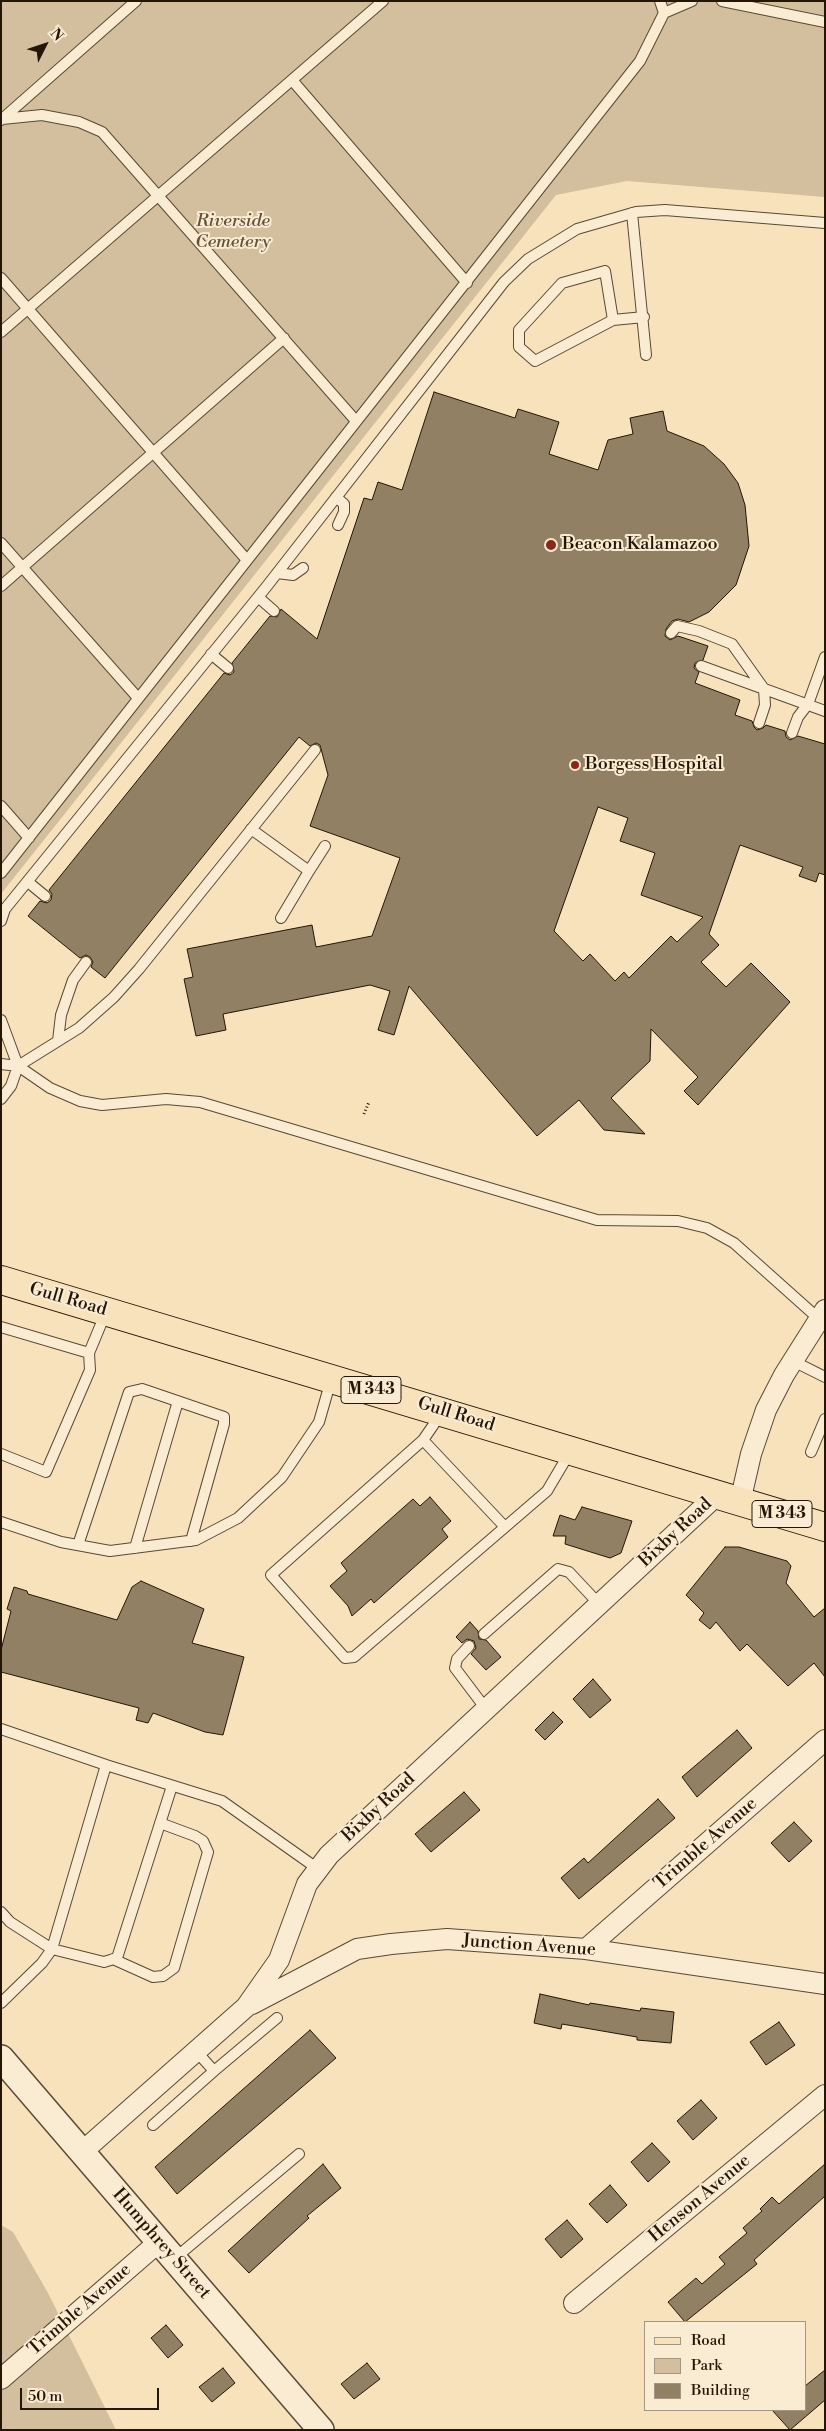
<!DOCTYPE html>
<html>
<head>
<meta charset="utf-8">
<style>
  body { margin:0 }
  #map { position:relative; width:826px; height:2431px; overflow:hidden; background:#f7e2bc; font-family:"Libre Bodoni",serif }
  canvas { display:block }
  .frame { position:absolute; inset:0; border:2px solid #241605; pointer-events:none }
  .legend { position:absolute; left:644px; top:2321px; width:162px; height:90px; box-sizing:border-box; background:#faecd3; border:1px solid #a49681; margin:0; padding:6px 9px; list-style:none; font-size:15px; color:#241605 }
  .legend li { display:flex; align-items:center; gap:10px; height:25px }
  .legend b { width:25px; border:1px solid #a49681 }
  .north { position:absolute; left:20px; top:20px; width:50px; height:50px; -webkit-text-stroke:4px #faecd3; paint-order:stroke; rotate:49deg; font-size:14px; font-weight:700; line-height:20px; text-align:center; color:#241605 }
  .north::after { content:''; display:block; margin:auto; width:18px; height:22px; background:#241605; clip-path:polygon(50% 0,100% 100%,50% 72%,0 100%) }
  .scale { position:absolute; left:20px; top:2388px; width:139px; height:22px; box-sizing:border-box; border:2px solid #241605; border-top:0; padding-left:6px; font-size:15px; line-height:18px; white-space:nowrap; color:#241605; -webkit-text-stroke:4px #faecd3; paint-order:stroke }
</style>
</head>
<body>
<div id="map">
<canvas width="826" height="2431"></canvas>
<div class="frame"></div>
<ul class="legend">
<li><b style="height:6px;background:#f7e2bc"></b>Road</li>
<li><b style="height:14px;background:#d3bf9d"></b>Park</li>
<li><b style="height:14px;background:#928064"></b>Building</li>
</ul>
<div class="north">N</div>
<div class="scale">50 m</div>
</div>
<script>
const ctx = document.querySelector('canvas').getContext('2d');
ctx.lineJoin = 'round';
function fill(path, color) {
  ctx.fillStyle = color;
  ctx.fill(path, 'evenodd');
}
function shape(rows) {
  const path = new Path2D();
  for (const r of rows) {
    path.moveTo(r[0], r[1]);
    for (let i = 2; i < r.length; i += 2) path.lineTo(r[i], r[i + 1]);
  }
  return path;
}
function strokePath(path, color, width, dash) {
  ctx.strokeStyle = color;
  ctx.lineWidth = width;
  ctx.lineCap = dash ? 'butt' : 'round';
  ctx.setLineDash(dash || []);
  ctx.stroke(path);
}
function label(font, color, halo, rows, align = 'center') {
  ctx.font = font + ' "Libre Bodoni",serif';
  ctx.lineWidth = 4;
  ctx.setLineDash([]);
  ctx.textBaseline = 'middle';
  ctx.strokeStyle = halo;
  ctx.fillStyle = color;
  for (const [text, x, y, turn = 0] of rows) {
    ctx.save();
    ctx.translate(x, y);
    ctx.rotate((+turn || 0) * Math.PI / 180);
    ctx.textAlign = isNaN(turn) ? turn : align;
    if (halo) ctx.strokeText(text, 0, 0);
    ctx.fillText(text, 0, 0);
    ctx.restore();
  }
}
const green = shape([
  [1,1,825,1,825,197,627,181,556,195,1,894],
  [1,2225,13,2232,48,2293,116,2430,1,2430]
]);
const building = shape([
  [434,392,515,418,518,409,559,422,549,454,598,470,608,440,633,434,630,418,663,411,667,431,704,446,724,464,738,483,745,505,749,546,736,585,709,612,689,622,678,619,672,621,666,629,665,636,670,640,678,636,708,646,703,660,695,663,694,668,699,672,695,683,740,700,735,715,752,721,754,727,757,730,763,728,766,725,785,731,786,737,790,740,798,736,825,744,825,875,819,873,816,882,799,876,803,867,740,845,709,934,719,945,701,962,726,987,751,963,790,1002,698,1105,684,1091,698,1077,651,1029,650,1061,611,1098,645,1134,604,1130,579,1100,537,1136,409,986,394,1035,378,1030,390,991,370,985,223,1014,226,1030,196,1036,184,979,193,977,187,949,312,925,316,947,372,936,400,858,310,826,328,775,320,745,316,743,310,746,299,737,105,978,91,967,93,962,90,957,86,955,80,958,28,916,40,901,47,903,51,900,52,894,49,890,224,673,230,675,234,672,232,663,270,616,277,617,281,609,317,639,364,498,372,500,378,482,402,490,434,392],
  [598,807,628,818,620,841,655,853,641,895,703,917,677,942,671,936,629,978,624,972,615,981,590,954,583,961,554,931,598,807],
  [430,1497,451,1521,442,1529,448,1537,374,1603,371,1599,352,1616,348,1606,330,1586,347,1571,341,1563,413,1499,420,1506,430,1497],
  [582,1507,632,1521,621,1553,610,1558,565,1544,566,1536,553,1536,560,1515,575,1520,582,1507],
  [725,1547,739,1547,787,1561,791,1566,786,1583,814,1617,825,1608,825,1677,814,1663,788,1686,747,1644,740,1651,716,1622,710,1629,699,1620,704,1613,686,1595,725,1547],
  [141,1581,204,1609,192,1643,244,1657,223,1735,205,1732,153,1713,148,1723,136,1720,139,1708,1,1672,1,1650,11,1611,7,1609,14,1587,27,1591,28,1594,117,1620,132,1587,141,1581],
  [470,1622,478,1631,479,1639,486,1640,501,1657,486,1670,471,1654,476,1648,474,1641,467,1639,462,1643,456,1637,470,1622],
  [593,1679,611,1700,590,1718,573,1699,593,1679],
  [553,1712,563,1722,545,1740,535,1730,553,1712],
  [737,1730,752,1748,697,1797,682,1777,737,1730],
  [464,1792,480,1810,431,1852,415,1834,464,1792],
  [658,1799,675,1818,579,1899,561,1878,584,1858,588,1863,658,1799],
  [794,1822,812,1841,789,1862,771,1843,794,1822],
  [540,1994,589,2005,590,2003,640,2011,641,2008,674,2012,671,2043,637,2040,637,2037,562,2024,561,2029,534,2023,540,1994],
  [779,2022,795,2045,766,2065,750,2042,779,2022],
  [310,2030,336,2058,177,2194,155,2167,310,2030],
  [701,2100,717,2118,693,2140,677,2121,701,2100],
  [652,2143,670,2162,648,2182,631,2162,652,2143],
  [323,2164,341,2188,307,2216,309,2218,249,2273,228,2251,323,2164],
  [825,2164,825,2196,754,2260,757,2264,685,2322,668,2302,696,2278,702,2284,725,2264,719,2257,747,2233,743,2228,762,2211,760,2209,772,2197,779,2204,825,2164],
  [610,2185,627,2205,607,2223,589,2204,610,2185],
  [567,2220,583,2239,561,2258,545,2239,567,2220],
  [166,2325,183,2345,168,2358,151,2338,166,2325],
  [367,2363,380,2379,354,2399,341,2384,367,2363],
  [223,2368,235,2383,212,2402,199,2387,223,2368],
  [825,2370,825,2400,790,2430,772,2410,805,2410,805,2386,825,2370]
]);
const path = shape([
  [364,1114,369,1102]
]);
const service = shape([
  [660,1,664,13],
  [722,1,825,22],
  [292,80,467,283],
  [2,119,42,115,79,122,102,132,356,421],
  [1,120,136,1],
  [632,213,646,355],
  [1,278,246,559],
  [613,320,605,271,562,283,519,330,519,347,535,361,613,320,644,317],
  [1,332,383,1],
  [336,497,344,504,344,512,338,525],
  [1,543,138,698],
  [277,573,293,575,303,568],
  [1,586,284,338],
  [258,597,274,611],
  [671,633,677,626,699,631,732,644,764,689,765,705,759,723],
  [211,654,228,668],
  [701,666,825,711],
  [792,733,798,717,808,704,825,657],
  [1,806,29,838],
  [251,829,309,871,281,918],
  [309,871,325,846],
  [1,873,640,61,664,13,692,1],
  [28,882,45,896],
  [1,921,5,909,267,586,504,282,528,259,577,229,636,212,665,210,825,223],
  [1,1020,18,1066,11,1086,1,1099],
  [58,1041,61,1015,73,980,86,962],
  [1,1064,18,1066,50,1088,80,1101,102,1105,166,1099,200,1102,597,1220,678,1221,707,1228,734,1243,819,1319],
  [18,1066,79,1028,114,997,139,969,315,750],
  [1,1327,89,1353],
  [793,1361,825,1377],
  [441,1414,423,1440,271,1575,345,1658,354,1657,547,1491,570,1452],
  [423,1440,505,1527],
  [811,1452,825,1419],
  [1,1454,46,1472,90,1370,89,1353,106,1312],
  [1,1522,61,1542,110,1551,196,1540,238,1518,282,1477,319,1422,331,1380],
  [78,1545,129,1392,142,1389,224,1417,224,1424,191,1541],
  [135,1548,178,1401],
  [484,1634,558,1569,569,1572,599,1604],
  [469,1646,457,1659,455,1668,486,1709],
  [1,1729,106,1765],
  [1,1912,10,1922,52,1949,104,1962,117,1958,172,1786],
  [113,1959,153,1977,163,1976,174,1968,208,1852,203,1841,195,1836,160,1823],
  [1,2003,42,1963,52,1949,106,1765,222,1801,318,1869],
  [196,2051,214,2071,277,2018],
  [153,2125,214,2071],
  [174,2259,299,2154]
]);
const minor = shape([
  [740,1502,751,1454,766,1410,784,1375,825,1310],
  [586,1949,825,1740],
  [252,2004,357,1949,391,1944,447,1939,586,1949,825,1984],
  [82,2152,246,2007,279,1960,307,1884,329,1855,718,1494],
  [574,2303,825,2095],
  [1,2379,160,2241]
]);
const tertiary = shape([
  [1,2058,321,2430]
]);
const primary = shape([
  [1,1280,825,1527]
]);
const markers = [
  [551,545,6,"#8f2418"],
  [575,765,5,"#8f2418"]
];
const shields = [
  [371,1390,60],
  [782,1514,60]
];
const shieldNames = [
  ["M 343",371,1390],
  ["M 343",782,1514]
];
const parkNames = [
  ["Riverside",233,222],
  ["Cemetery",233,243]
];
const poiNames = [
  ["Beacon Kalamazoo",562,545],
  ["Borgess Hospital",585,765]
];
const streetNames = [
  ["Gull Road",68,1300,16],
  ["Gull Road",456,1415,17],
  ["Bixby Road",676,1533,-43],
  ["Bixby Road",379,1808,-43],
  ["Trimble Avenue",706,1844,-41],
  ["Junction Avenue",529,1946,4],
  ["Henson Avenue",700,2199,-40],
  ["Humphrey Street",161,2244,49],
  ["Trimble Avenue",80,2310,-41]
];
fill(green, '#d3bf9d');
fill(building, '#928064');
strokePath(building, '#241605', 1);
strokePath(service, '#594933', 12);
strokePath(minor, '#594933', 22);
strokePath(tertiary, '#594933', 28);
strokePath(primary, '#241605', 30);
strokePath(path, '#241605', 3, [1, 2.5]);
strokePath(service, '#faecd3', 10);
strokePath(minor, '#faecd3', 20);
strokePath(tertiary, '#faecd3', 25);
strokePath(primary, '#f7e2bc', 28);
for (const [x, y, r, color] of markers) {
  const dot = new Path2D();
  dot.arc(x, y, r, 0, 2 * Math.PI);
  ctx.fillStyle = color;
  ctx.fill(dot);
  strokePath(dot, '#faecd3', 2);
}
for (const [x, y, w] of shields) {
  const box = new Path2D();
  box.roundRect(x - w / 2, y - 13.5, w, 27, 4);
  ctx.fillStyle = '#faecd3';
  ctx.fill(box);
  strokePath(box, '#241605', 1);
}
label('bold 16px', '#241605', null, shieldNames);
label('italic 18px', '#61513a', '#faecd3', parkNames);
label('18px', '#241605', '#faecd3', poiNames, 'left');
label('18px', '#241605', '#faecd3', streetNames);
</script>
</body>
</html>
